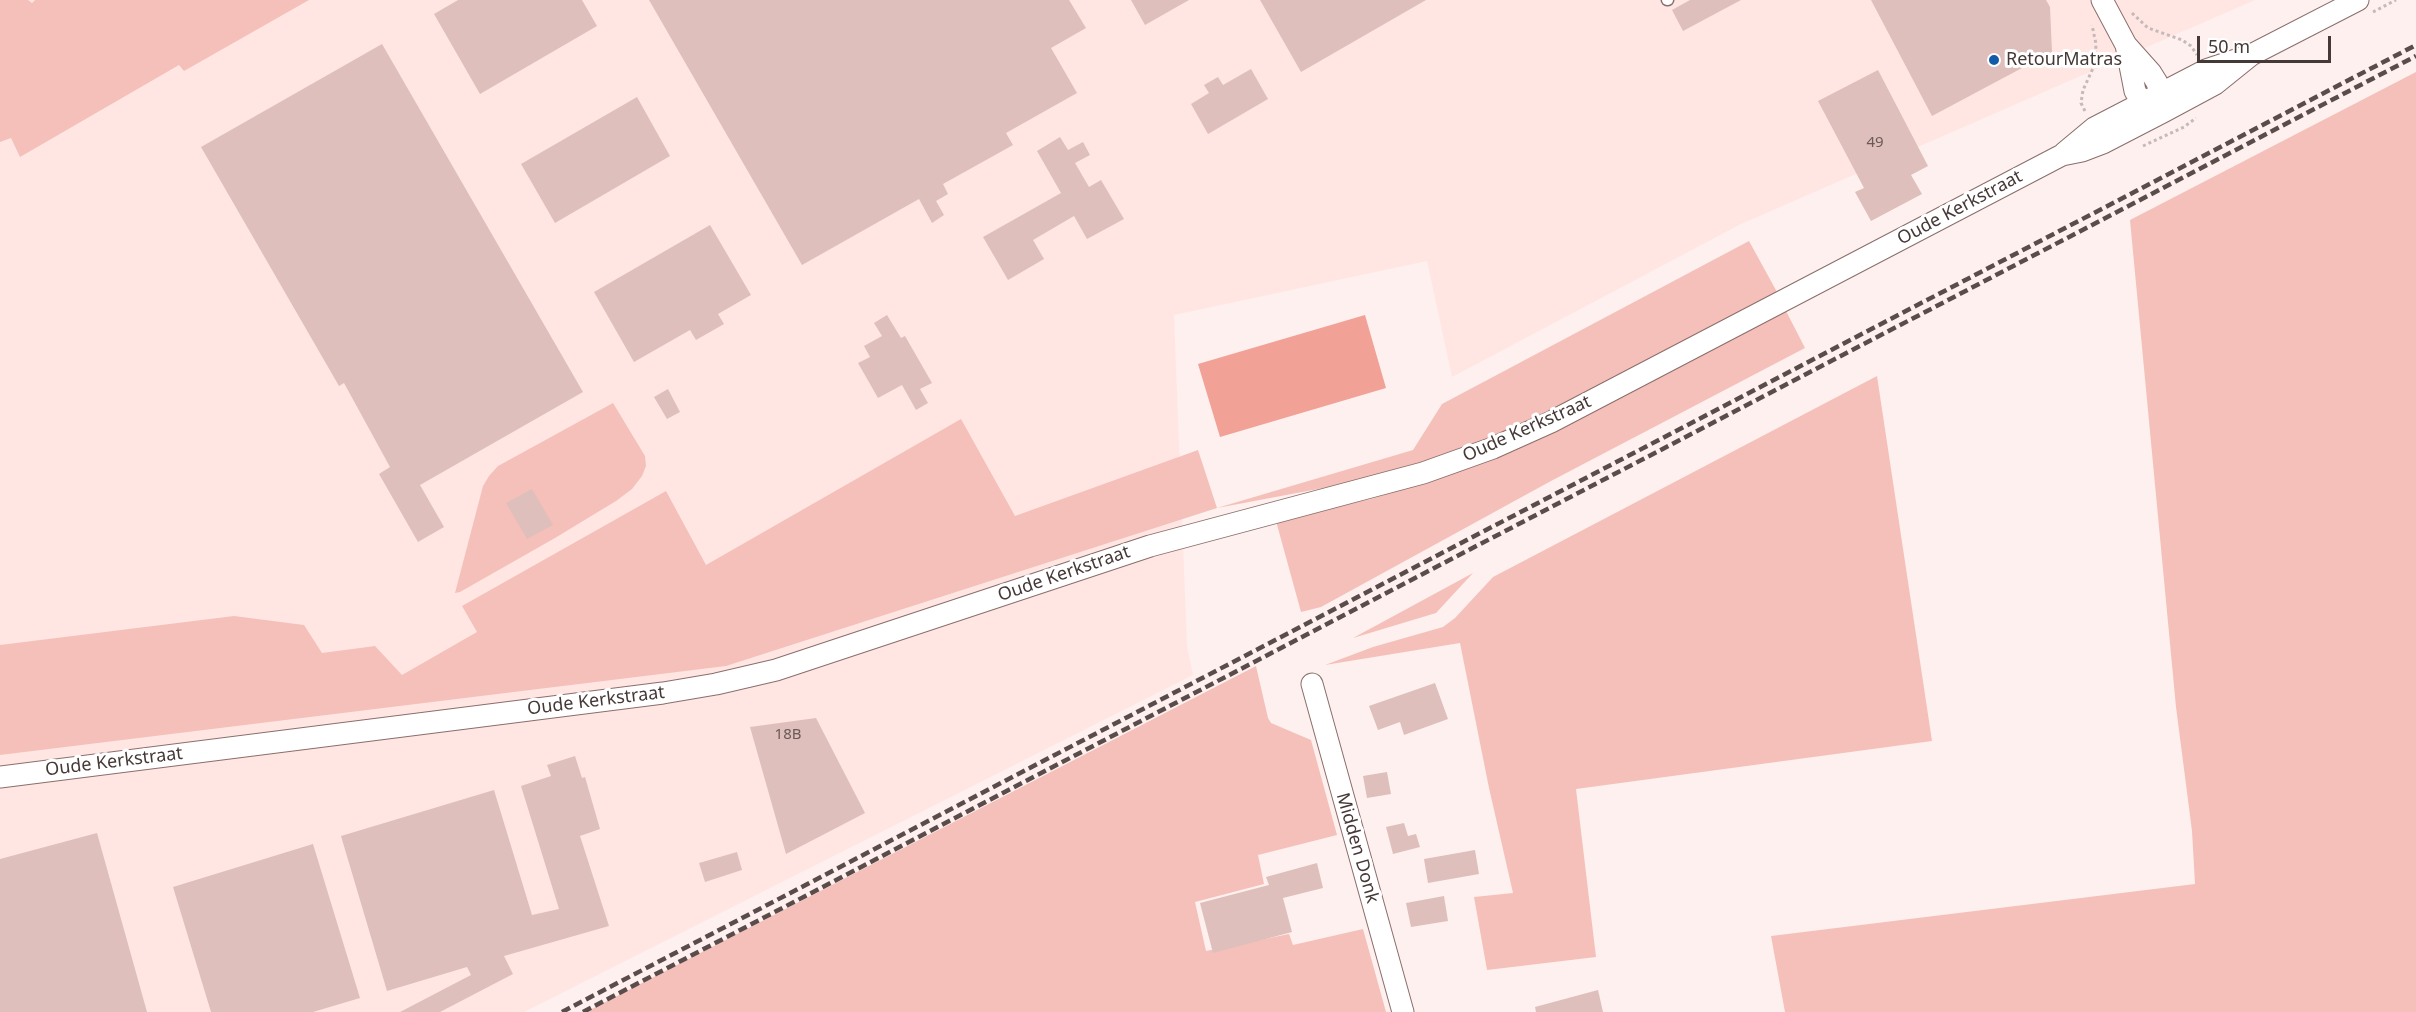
<!DOCTYPE html>
<html>
<head>
<meta charset="utf-8">
<style>
  body { margin:0 }
  #map { position:relative; width:2416px; height:1012px; overflow:hidden; background:#fdf0ee; font-family:"Noto Sans",sans-serif }
  canvas { display:block }
  .scale { position:absolute; left:2197px; top:36px; width:134px; height:27px; box-sizing:border-box; border:3px solid #453937; border-top:0; padding-left:8px; font-size:18px; line-height:21px; white-space:nowrap; color:#453937; -webkit-text-stroke:4px #fff; paint-order:stroke }
</style>
</head>
<body>
<div id="map">
<canvas width="2416" height="1012"></canvas>
<div class="scale">50 m</div>
</div>
<script>
const ctx = document.querySelector('canvas').getContext('2d');
ctx.lineJoin = 'round';
function fill(path, color) {
  ctx.fillStyle = color;
  ctx.fill(path, 'evenodd');
}
function shape(rows) {
  const path = new Path2D();
  for (const r of rows) {
    path.moveTo(r[0], r[1]);
    for (let i = 2; i < r.length; i += 2) path.lineTo(r[i], r[i + 1]);
  }
  return path;
}
function strokePath(path, color, width, dash) {
  ctx.strokeStyle = color;
  ctx.lineWidth = width;
  ctx.lineCap = dash ? 'butt' : 'round';
  ctx.setLineDash(dash || []);
  ctx.stroke(path);
}
function label(font, color, halo, rows, align = 'center') {
  ctx.font = font + ' "Noto Sans",sans-serif';
  ctx.lineWidth = 6;
  ctx.setLineDash([]);
  ctx.textBaseline = 'middle';
  ctx.strokeStyle = halo;
  ctx.fillStyle = color;
  for (const [text, x, y, turn = 0] of rows) {
    ctx.save();
    ctx.translate(x, y);
    ctx.rotate((+turn || 0) * Math.PI / 180);
    ctx.textAlign = isNaN(turn) ? turn : align;
    if (halo) ctx.strokeText(text, 0, 0);
    ctx.fillText(text, 0, 0);
    ctx.restore();
  }
}
const built = shape([
  [0,0,2255,0,1741,224,1452,377,1427,261,1174,315,1187,646,1193,675,524,1012,0,1012]
]);
const green = shape([
  [0,0,28,0,32,3,35,0,309,0,184,71,179,65,20,157,11,138,0,142],
  [2416,72,2416,1012,1785,1012,1771,936,2195,884,2192,831,2176,707,2130,220],
  [1749,241,1777,292,1589,391,1501,433,1460,451,1366,480,1217,508,726,666,0,755,0,645,234,616,304,625,322,653,375,646,402,675,477,632,462,606,666,491,706,565,961,419,1015,516,1198,450,1217,508,1413,450,1442,404],
  [1785,309,1805,348,1551,481,1321,607,1301,612,1276,521,1371,499,1423,483,1467,469,1509,452],
  [1877,376,1932,741,1576,789,1596,957,1487,970,1474,897,1513,893,1489,788,1460,643,1325,665,1373,647,1443,627,1455,618,1493,577],
  [613,403,645,456,646,466,642,476,632,489,616,501,555,538,460,592,455,593,483,486,489,476,498,466],
  [1473,573,1436,613,1353,638],
  [1256,666,1268,718,1271,723,1311,740,1337,835,1258,855,1264,884,1195,902,1206,951,1289,934,1293,945,1363,929,1386,1012,586,1012]
]);
const water = shape([
  [1365,315,1386,388,1220,437,1198,364]
]);
const building = shape([
  [458,0,582,0,597,26,480,94,434,14],
  [649,0,1069,0,1086,28,1051,48,1077,93,1006,133,1013,145,943,184,948,194,936,201,944,215,932,223,919,199,802,265],
  [1131,0,1189,0,1145,25],
  [1260,0,1426,0,1301,72],
  [1690,0,1741,0,1683,31,1672,10],
  [1871,0,2046,0,2050,7,2052,52,1932,116],
  [382,44,583,392,420,485,444,527,418,542,379,474,390,467,344,383,339,386,201,147],
  [1251,69,1268,99,1208,134,1191,104,1209,93,1204,85,1218,77,1223,85],
  [1878,70,1928,166,1911,175,1922,194,1871,221,1855,192,1864,188,1818,101],
  [637,97,670,156,555,223,521,164],
  [1060,137,1068,150,1083,142,1090,155,1075,163,1089,187,1101,180,1124,219,1087,239,1074,216,1033,240,1044,259,1008,280,983,237,1061,193,1037,151],
  [710,225,751,295,718,314,724,324,696,340,690,330,634,362,594,292],
  [887,315,901,338,905,336,932,383,920,389,928,403,916,410,902,385,878,398,858,363,870,357,864,346,882,336,874,323],
  [668,389,680,412,667,419,654,397],
  [532,489,553,525,527,539,506,503],
  [1435,683,1448,719,1404,735,1400,722,1378,730,1369,706],
  [816,718,865,813,786,854,750,727],
  [575,756,582,778,585,777,600,829,580,836,609,926,504,956,513,974,440,1012,400,1012,471,975,467,967,387,991,341,836,494,790,532,915,559,909,521,786,551,776,547,765],
  [1387,772,1391,794,1367,798,1363,776],
  [1404,823,1408,836,1416,834,1420,847,1393,854,1386,827],
  [97,833,147,1012,0,1012,0,859],
  [313,844,360,998,313,1012,211,1012,173,887],
  [1475,850,1479,874,1428,883,1424,859],
  [737,852,742,870,705,882,699,863],
  [1317,863,1323,888,1283,898,1292,932,1213,953,1200,903,1269,885,1266,877],
  [1444,896,1448,921,1411,927,1406,903],
  [1598,990,1603,1012,1536,1012,1535,1007]
]);
const path = shape([
  [2373,12,2396,0],
  [2132,13,2148,28,2182,40,2191,46,2197,55],
  [2085,111,2081,103,2083,90,2095,64,2096,44,2092,25],
  [2143,146,2184,127,2196,118]
]);
const lane = shape([
  [1667,0,1668,0]
]);
const street = shape([
  [2102,0,2126,45,2151,73,2156,81,2162,93,2163,112,2142,103,2135,91,2126,45],
  [2064,153,2094,128,2206,70,2251,55,2358,0],
  [1312,684,1403,1012],
  [0,777,663,693,716,684,776,670,1150,546,1423,473,1493,448,1551,422,2062,155,2082,151,2103,143,2163,112,2215,84,2251,55]
]);
const rail = shape([
  [562,1012,2416,45],
  [583,1012,2416,56]
]);
const markers = [
  [1994,60,6,"#135aa9"]
];
const numberNames = [
  ["49",1875,143],
  ["18B",788,735]
];
const poiNames = [
  ["RetourMatras",2006,60]
];
const streetNames = [
  ["Oude Kerkstraat",1960,208,-28],
  ["Oude Kerkstraat",1527,429,-24],
  ["Oude Kerkstraat",1064,574,-19],
  ["Oude Kerkstraat",596,701,-7],
  ["Oude Kerkstraat",114,762,-7],
  ["Midden Donk",1357,848,74]
];
fill(built, '#ffe6e3');
fill(green, '#f5c0b9');
fill(water, '#f2a197');
fill(building, '#debfbb');
strokePath(lane, '#8a6e6b', 13);
strokePath(street, '#8a6e6b', 23);
strokePath(path, '#c6b9b7', 3, [3, 3]);
strokePath(lane, '#fff', 10);
strokePath(street, '#fff', 21);
strokePath(rail, '#594c4a', 4.5, [9, 4.5]);
for (const [x, y, r, color] of markers) {
  const dot = new Path2D();
  dot.arc(x, y, r, 0, 2 * Math.PI);
  ctx.fillStyle = color;
  ctx.fill(dot);
  strokePath(dot, '#fff', 2);
}
label('15px', '#6b5a58', null, numberNames);
label('18px', '#453937', '#fff', poiNames, 'left');
label('18px', '#453937', '#fff', streetNames);
</script>
</body>
</html>
